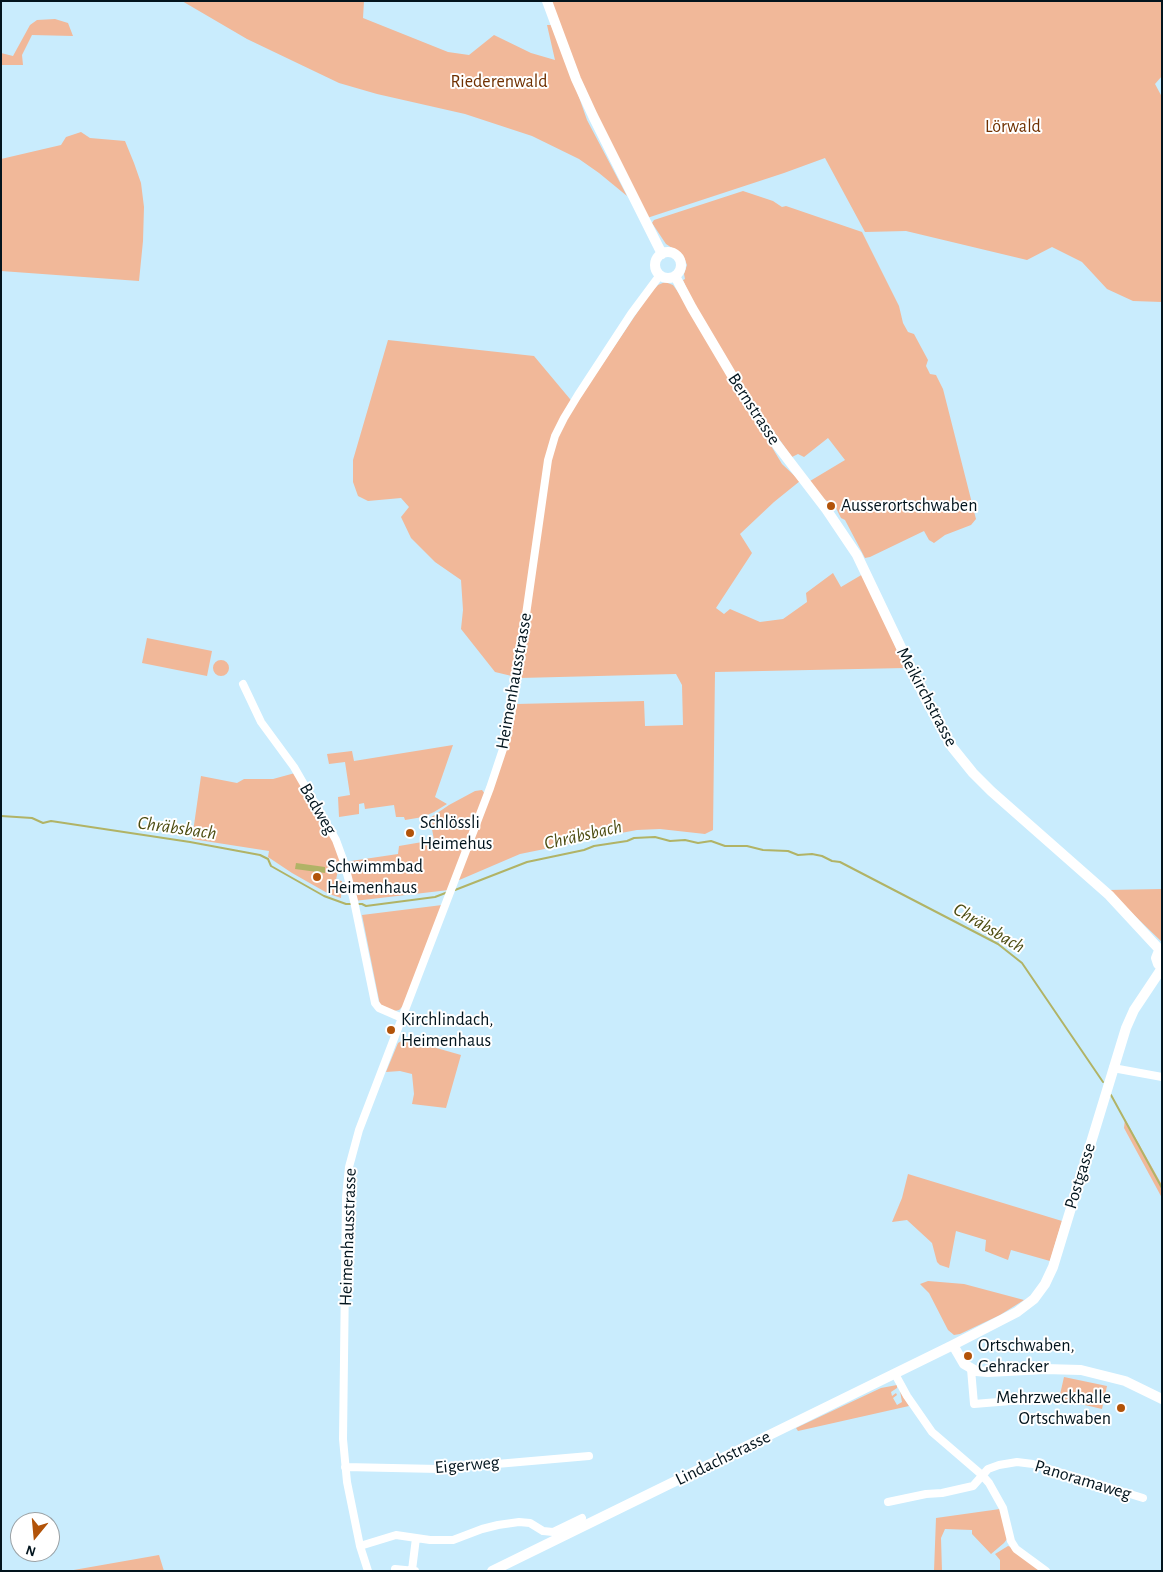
<!DOCTYPE html>
<html>
<head>
<meta charset="utf-8">
<style>
  body { margin:0 }
  #map { position:relative; width:1163px; height:1572px; overflow:hidden; background:#c9ecfd; font-family:"Alegreya Sans",sans-serif }
  canvas { display:block }
  .frame { position:absolute; inset:0; border:2px solid #02141d; pointer-events:none }
  .north { position:absolute; left:10px; top:1512px; width:50px; height:50px; box-sizing:border-box; background:#fff; border:1px solid #9aa1a5; border-radius:50%; rotate:197deg; font-size:14px; font-weight:700; line-height:20px; text-align:center; color:#02141d }
  .north::after { content:''; display:block; margin:auto; width:18px; height:22px; background:#b25309; clip-path:polygon(50% 0,100% 100%,50% 72%,0 100%) }
</style>
</head>
<body>
<div id="map">
<canvas width="1163" height="1572"></canvas>
<div class="frame"></div>
<div class="north">N</div>
</div>
<script>
const ctx = document.querySelector('canvas').getContext('2d');
ctx.lineJoin = 'round';
function fill(path, color) {
  ctx.fillStyle = color;
  ctx.fill(path, 'evenodd');
}
function shape(rows) {
  const path = new Path2D();
  for (const r of rows) {
    if (r.length === 3) {
      path.moveTo(r[0] + r[2], r[1]);
      path.arc(r[0], r[1], r[2], 0, 2 * Math.PI);
      continue;
    }
    path.moveTo(r[0], r[1]);
    for (let i = 2; i < r.length; i += 2) path.lineTo(r[i], r[i + 1]);
  }
  return path;
}
function strokePath(path, color, width, dash) {
  ctx.strokeStyle = color;
  ctx.lineWidth = width;
  ctx.lineCap = dash ? 'butt' : 'round';
  ctx.setLineDash(dash || []);
  ctx.stroke(path);
}
function label(font, color, halo, rows, align = 'center') {
  ctx.font = font + ' "Alegreya Sans",sans-serif';
  ctx.lineWidth = 4;
  ctx.setLineDash([]);
  ctx.textBaseline = 'middle';
  ctx.strokeStyle = halo;
  ctx.fillStyle = color;
  for (const [text, x, y, turn = 0] of rows) {
    ctx.save();
    ctx.translate(x, y);
    ctx.rotate((+turn || 0) * Math.PI / 180);
    ctx.textAlign = isNaN(turn) ? turn : align;
    if (halo) ctx.strokeText(text, 0, 0);
    ctx.fillText(text, 0, 0);
    ctx.restore();
  }
}
const green = shape([
  [182,1,364,1,363,18,448,52,469,55,494,35,531,53,555,60,547,25,551,25,573,80,587,120,627,196,599,173,579,159,532,136,465,114,377,94,339,83,247,39],
  [551,1,1162,1,1162,76,1155,84,1162,97,1162,302,1133,301,1107,289,1082,262,1052,247,1027,260,906,231,865,232,825,158,784,173,647,218,579,78],
  [55,19,68,23,73,36,32,35,22,55,23,65,1,65,1,53,13,56,30,25,37,20],
  [81,132,90,138,125,141,134,163,141,183,144,207,143,241,139,281,1,271,1,159,61,145,66,137],
  [743,191,773,201,782,207,786,206,862,232,899,306,903,323,908,332,914,334,928,360,926,366,930,374,936,375,943,389,976,519,971,525,945,535,934,543,929,540,924,531,870,557,865,558,845,520,841,518,836,508,823,498,810,481,845,460,828,438,804,457,798,454,792,457,754,404,694,306,683,280,685,279,684,274,687,265,683,255,666,244,652,223,654,220],
  [665,282,673,285,683,299,782,464,800,481,774,502,740,534,752,553,716,608,724,614,730,609,760,622,783,619,807,602,806,593,833,573,841,587,863,574,905,668,715,672,713,830,705,834,660,829,637,830,594,838,589,834,580,836,574,843,520,854,457,881,516,704,644,701,645,726,683,725,682,685,676,674,520,678,495,672,461,629,463,610,461,580,435,562,411,538,401,517,409,507,401,498,368,501,358,496,353,482,353,460,388,340,534,356,575,405,651,292,658,285],
  [147,638,212,651,207,676,142,663],
  [221,668,8],
  [453,745,435,797,447,804,434,812,423,817,405,820,404,817,396,817,394,805,365,809,364,803,359,804,359,814,339,817,338,797,350,795,345,762,329,764,327,754,352,751,354,761],
  [295,773,330,831,340,860,336,880,342,881,341,898,329,894,292,873,268,857,269,851,192,839,201,776,237,783,244,779,273,779],
  [482,790,485,794,449,890,354,901,344,862,398,854,399,846,434,840,430,818,449,805,475,791],
  [1162,889,1162,942,1108,890],
  [442,905,405,1004,399,1010,394,1011,380,1005,362,915],
  [405,1039,461,1055,446,1108,412,1104,414,1094,412,1074,400,1071,386,1072,398,1043],
  [1125,1119,1162,1185,1162,1198,1124,1128],
  [908,1174,1062,1221,1050,1261,1011,1250,1008,1260,985,1251,986,1240,956,1231,949,1268,940,1265,937,1262,932,1243,907,1220,892,1222,902,1198],
  [928,1281,964,1284,1024,1300,1000,1315,960,1334,954,1335,948,1330,929,1293,920,1284],
  [1064,1377,1107,1386,1102,1409,1059,1399],
  [897,1385,897,1388,891,1392,892,1396,896,1393,897,1395,893,1398,897,1405,902,1402,900,1391,909,1406,798,1431,796,1428,881,1388],
  [1000,1509,1007,1539,1004,1543,991,1554,972,1534,972,1530,945,1529,941,1538,942,1571,934,1571,936,1518],
  [1008,1546,1011,1547,1043,1571,1000,1571,1000,1560,995,1554],
  [159,1555,164,1571,68,1571]
]);
const water = shape([
  [296,863,325,867,325,873,295,869]
]);
const stream = shape([
  [1,816,32,818,43,823,51,821,190,842,260,855,268,859,271,866,324,896,346,904,352,904],
  [455,890,527,862,584,850,594,846,627,841,634,838,655,837,670,841,685,840,698,843,711,841,725,846,747,846,763,850,788,851,798,855,812,854,822,856,832,861,840,862,998,944,1022,963,1103,1082],
  [357,904,362,904,366,906,435,897,448,892],
  [1111,1095,1162,1188]
]);
const minor = shape([
  [243,684,261,722,294,767,336,840,344,862,354,901,375,1003,379,1008,402,1018],
  [1113,1068,1162,1077],
  [971,1369,974,1404,1035,1399],
  [895,1374,907,1396,932,1432,982,1475,989,1483,1003,1508,1011,1541,1016,1549,1046,1571],
  [345,1467,439,1469,589,1456],
  [888,1502,926,1494,942,1493,973,1486,988,1469,999,1465,1017,1462,1033,1464,1143,1498],
  [360,1546,396,1535,430,1540,453,1540,482,1529,498,1525,519,1522,530,1523,543,1531,553,1532,582,1518],
  [395,1569,415,1571],
  [412,1570,416,1538],
  [368,1571,360,1546,347,1482,343,1439,346,1197,349,1167,359,1130,490,788,506,740,514,699,548,460,555,436,564,418,578,395,631,314,660,275]
]);
const major = shape([
  [547,1,576,79,593,116,662,254],
  [668,265,13],
  [675,276,692,308,750,406,777,445,826,509,857,555,927,702,952,747,973,773,991,791,1109,895,1160,950],
  [1162,949,1158,953,1156,958,1158,964,1162,968],
  [953,1345,964,1364,976,1371,988,1372,1045,1369,1081,1370,1125,1381,1162,1399],
  [492,1571,953,1345,1017,1312,1034,1299,1045,1284,1053,1267,1126,1028,1134,1010,1162,968]
]);
const markers = [
  [831,506,5,"#b25309"],
  [410,833,5,"#b25309"],
  [317,877,5,"#b25309"],
  [391,1030,5,"#b25309"],
  [968,1356,5,"#b25309"],
  [1121,1408,5,"#b25309"]
];
const parkNames = [
  ["Riederenwald",499,82],
  ["Lörwald",1013,127]
];
const streetNames = [
  ["Bernstrasse",754,409,57],
  ["Heimenhausstrasse",514,681,-80],
  ["Meikirchstrasse",927,697,62],
  ["Badweg",318,809,60],
  ["Postgasse",1080,1176,-73],
  ["Heimenhausstrasse",348,1237,-88],
  ["Lindachstrasse",723,1458,-26],
  ["Eigerweg",467,1465,-5],
  ["Panoramaweg",1083,1480,17]
];
const poiNames = [
  ["Ausserortschwaben",841,506],
  ["Schlössli",420,823],
  ["Heimehus",420,844],
  ["Schwimmbad",327,867],
  ["Heimenhaus",327,888],
  ["Kirchlindach,",401,1020],
  ["Heimenhaus",401,1041],
  ["Ortschwaben,",978,1346],
  ["Gehracker",978,1367],
  ["Mehrzweckhalle",1111,1398,"right"],
  ["Ortschwaben",1111,1419,"right"]
];
const waterNames = [
  ["Chräbsbach",177,828,8],
  ["Chräbsbach",583,835,-13],
  ["Chräbsbach",989,928,31]
];
fill(green, '#f1b899');
fill(water, '#b1b366');
strokePath(stream, '#b1b366', 2);
strokePath(minor, '#fff', 8);
strokePath(major, '#fff', 10);
for (const [x, y, r, color] of markers) {
  const dot = new Path2D();
  dot.arc(x, y, r, 0, 2 * Math.PI);
  ctx.fillStyle = color;
  ctx.fill(dot);
  strokePath(dot, '#fff', 2);
}
label('18px', '#6f3001', '#fff', parkNames);
label('18px', '#02141d', '#fff', streetNames);
label('18px', '#02141d', '#fff', poiNames, 'left');
label('italic 19px', '#4d4d12', '#fff', waterNames);
</script>
</body>
</html>
